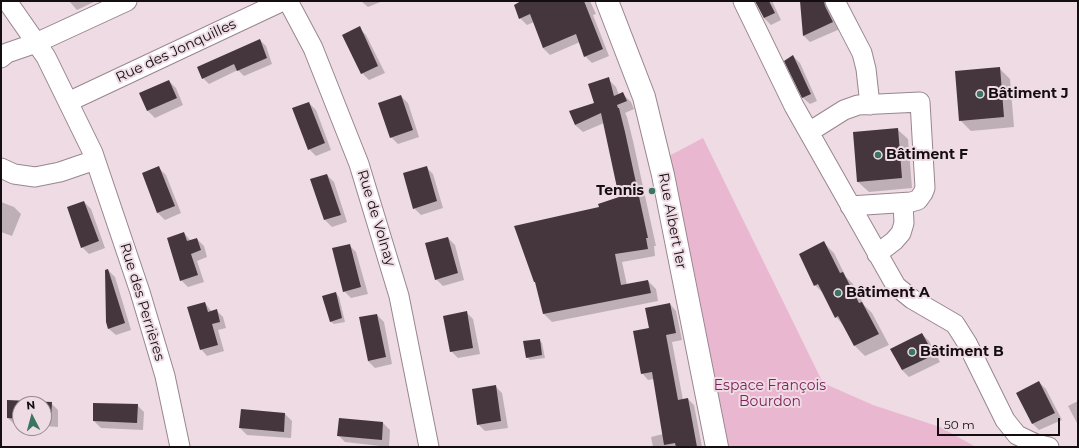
<!DOCTYPE html>
<html>
<head>
<meta charset="utf-8">
<style>
  body { margin:0 }
  #map { position:relative; width:1079px; height:448px; overflow:hidden; background:#eedbe4; font-family:Montserrat,sans-serif }
  canvas { display:block }
  .frame { position:absolute; inset:0; border:2px solid #140e11; pointer-events:none }
  .north { position:absolute; left:12px; top:396px; width:40px; height:40px; box-sizing:border-box; background:#eedbe4; border:1px solid #978990; border-radius:50%; rotate:354deg; font-size:11px; font-weight:700; line-height:16px; text-align:center; color:#140e11 }
  .north::after { content:''; display:block; margin:auto; width:14px; height:18px; background:#3a7560; clip-path:polygon(50% 0,100% 100%,50% 72%,0 100%) }
  .scale { position:absolute; left:937px; top:418px; width:123px; height:18px; box-sizing:border-box; border:2px solid #140e11; border-top:0; padding-left:5px; font-size:12px; line-height:14px; white-space:nowrap; color:#140e11; -webkit-text-stroke:3px #eedbe4; paint-order:stroke }
</style>
</head>
<body>
<div id="map">
<canvas width="1079" height="448"></canvas>
<div class="frame"></div>
<div class="north">N</div>
<div class="scale">50 m</div>
</div>
<script>
const ctx = document.querySelector('canvas').getContext('2d');
ctx.lineJoin = 'round';
function fill(path, color) {
  ctx.fillStyle = color;
  ctx.fill(path, 'evenodd');
}
function shape(rows) {
  const path = new Path2D();
  for (const r of rows) {
    path.moveTo(r[0], r[1]);
    for (let i = 2; i < r.length; i += 2) path.lineTo(r[i], r[i + 1]);
  }
  return path;
}
function strokePath(path, color, width, dash) {
  ctx.strokeStyle = color;
  ctx.lineWidth = width;
  ctx.lineCap = dash ? 'butt' : 'round';
  ctx.setLineDash(dash || []);
  ctx.stroke(path);
}
function label(font, color, halo, rows, align = 'center') {
  ctx.font = font + ' Montserrat,sans-serif';
  ctx.lineWidth = 4;
  ctx.setLineDash([]);
  ctx.textBaseline = 'middle';
  ctx.strokeStyle = halo;
  ctx.fillStyle = color;
  for (const [text, x, y, turn = 0] of rows) {
    ctx.save();
    ctx.translate(x, y);
    ctx.rotate((+turn || 0) * Math.PI / 180);
    ctx.textAlign = isNaN(turn) ? turn : align;
    if (halo) ctx.strokeText(text, 0, 0);
    ctx.fillText(text, 0, 0);
    ctx.restore();
  }
}
const green = shape([
  [703,138,823,383,873,405,940,427,976,447,726,447,667,157]
]);
const shadow = shape([
  [69,1,96,1,77,10],
  [361,1,383,1,368,7],
  [520,1,590,1,596,14,593,15,609,56,592,63,585,56,580,42,550,55,543,48,534,22,527,25,520,18],
  [756,1,772,1,781,20,771,25,764,18],
  [801,1,834,1,840,29,810,42,804,36],
  [359,28,366,35,385,73,369,80,362,73],
  [260,40,266,46,272,64,244,76,238,70,209,84,203,78],
  [793,56,800,63,817,101,810,104,803,98,785,61],
  [999,68,1010,79,1014,127,971,131,960,120],
  [608,79,616,87,619,95,623,94,631,102,634,109,625,113,627,117,633,141,656,246,654,246,655,256,622,262,627,285,648,281,656,289,658,301,552,322,544,314,536,283,600,208,620,198,604,123,583,132,575,125,595,103],
  [169,81,176,88,183,105,155,118,148,111,140,93],
  [401,96,408,103,419,137,398,144,391,137],
  [309,103,316,110,331,150,316,156,309,149],
  [897,129,908,139,912,188,869,192,858,182],
  [426,167,433,174,443,208,421,215,414,208],
  [159,168,166,175,181,213,165,220,158,213],
  [327,175,334,182,347,222,332,227,325,220,311,180],
  [1,202,14,207,21,214,12,236,1,232],
  [84,202,91,209,105,248,89,254,82,247],
  [184,233,191,241,197,239,204,246,207,257,197,261,204,282,188,287,181,280],
  [448,238,455,245,464,280,443,286,436,279],
  [824,243,834,253,846,277,853,284,864,305,872,313,889,345,865,356,855,346,844,326,836,317,825,295,815,285],
  [349,245,356,252,368,294,351,298,344,291],
  [108,270,115,277,131,330,116,335,109,329],
  [336,293,339,297,345,322,334,324,330,321],
  [205,303,212,312,216,310,223,317,226,328,218,330,224,351,207,356,201,349],
  [670,304,676,311,682,340,672,342,683,400,688,399,694,405,702,447,653,447,651,437,663,434,660,418,661,418,654,379,648,380,642,373,650,329],
  [466,312,473,319,480,354,458,358,451,351],
  [377,315,384,322,392,364,375,368,368,361],
  [922,334,929,341,940,362,909,377,902,370,892,349],
  [539,340,542,343,545,358,530,360,527,357],
  [1039,382,1046,389,1062,420,1039,430,1032,423],
  [495,386,502,393,508,428,485,431,478,424],
  [8,401,51,403,58,410,58,427,44,426,44,404,20,404,20,425,15,425,8,418],
  [1078,401,1078,425,1068,406],
  [137,405,144,412,143,430,101,428,94,421],
  [285,414,292,421,291,438,247,435,240,428],
  [383,423,390,430,389,447,345,442,338,435]
]);
const building = shape([
  [521,1,584,1,603,49,584,57,576,34,543,48,530,14,519,19,514,5],
  [755,1,769,1,775,13,764,18],
  [800,1,824,1,825,6,833,22,803,36],
  [360,26,378,66,361,74,342,35],
  [260,39,267,58,237,71,234,64,202,79,197,67],
  [793,55,811,94,802,98,784,61],
  [1000,67,1004,117,959,121,955,71],
  [609,77,614,96,623,92,627,101,617,105,618,108,619,108,625,132,648,238,646,238,648,249,615,254,621,285,648,280,651,293,543,314,535,282,534,282,514,226,599,207,598,204,619,197,601,113,575,125,569,111,594,103,588,84],
  [169,80,177,98,147,111,139,93],
  [401,95,413,130,390,138,378,103],
  [309,102,325,143,308,150,292,108],
  [898,128,902,178,857,182,853,132],
  [159,166,175,206,157,213,142,173],
  [427,166,437,201,413,209,403,173],
  [327,174,341,215,324,220,310,179],
  [84,201,99,241,81,248,67,207],
  [184,232,187,241,197,238,201,250,191,254,198,275,180,281,167,238],
  [448,237,458,273,435,280,425,243],
  [824,241,840,273,843,272,859,303,862,302,879,334,854,346,838,316,835,318,818,284,814,286,799,254],
  [350,244,361,287,343,292,332,248],
  [108,269,125,323,108,329,106,322,105,270],
  [336,292,342,318,330,322,322,296],
  [205,302,208,312,217,309,220,322,212,324,218,345,200,350,187,307],
  [670,303,676,333,666,335,678,400,688,398,697,447,676,447,675,443,664,445,652,372,641,374,633,331,649,328,645,308],
  [467,311,473,348,450,352,443,316],
  [377,314,386,357,368,361,359,317],
  [922,333,934,355,902,370,890,349],
  [540,339,542,355,526,358,523,341],
  [1039,381,1055,413,1032,424,1016,393],
  [496,385,501,421,477,425,472,389],
  [7,400,52,402,51,420,44,420,44,404,20,404,20,419,7,418],
  [93,403,138,404,137,423,93,421],
  [241,409,285,413,284,432,239,428],
  [339,418,383,422,382,440,337,436]
]);
const minor = shape([
  [7,1,46,57,93,153,140,292,165,376,180,447],
  [288,1,313,48,359,164,399,296,429,447],
  [743,1,794,106,896,286,912,299,955,324,967,343,1005,420,1017,435,1036,444,1049,447],
  [835,1,862,53,866,69,870,105],
  [1,58,7,53,36,43,127,1],
  [68,102,283,1],
  [809,132,844,110,858,105,920,102,925,188,923,193,918,200,911,202,850,206],
  [1,168,14,174,35,177,60,172,95,160],
  [877,254,894,241,901,233,904,223,903,203]
]);
const secondary = shape([
  [607,1,644,97,663,175,717,447]
]);
const markers = [
  [980,94,4,"#3a7560"],
  [878,155,4,"#3a7560"],
  [652,191,4,"#3a7560"],
  [838,293,4,"#3a7560"],
  [912,352,4,"#3a7560"]
];
const streetNames = [
  ["Rue des Jonquilles",176,51,-25],
  ["Rue de Volnay",376,218,73],
  ["Rue Albert 1er",672,221,79],
  ["Rue des Perrières",142,302,73]
];
const poiNames = [
  ["Bâtiment J",988,94],
  ["Bâtiment F",886,155],
  ["Tennis",644,191,"right"],
  ["Bâtiment A",846,293],
  ["Bâtiment B",920,352]
];
const parkNames = [
  ["Espace François",770,386],
  ["Bourdon",770,402]
];
fill(green, '#eab7d0');
fill(shadow, '#0003');
fill(building, '#45363d');
strokePath(minor, '#98868f', 21);
strokePath(secondary, '#98868f', 24);
strokePath(minor, '#fff', 19);
strokePath(secondary, '#fff', 22);
for (const [x, y, r, color] of markers) {
  const dot = new Path2D();
  dot.arc(x, y, r, 0, 2 * Math.PI);
  ctx.fillStyle = color;
  ctx.fill(dot);
  strokePath(dot, '#eedbe4', 1.5);
}
label('14px', '#140e11', '#eedbe4', streetNames);
label('bold 14px', '#140e11', '#eedbe4', poiNames, 'left');
label('14px', '#80225b', '#eedbe4', parkNames);
</script>
</body>
</html>
